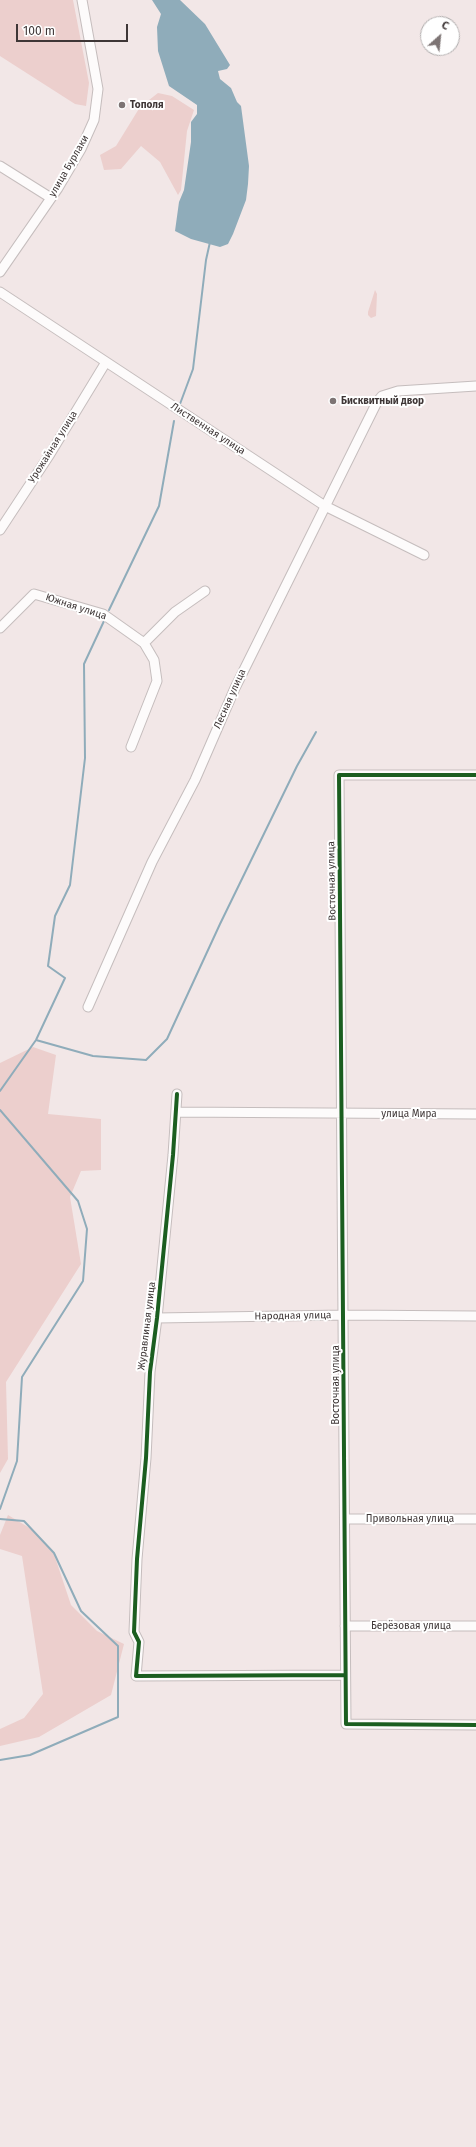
<!DOCTYPE html>
<html>
<head>
<meta charset="utf-8">
<style>
  body { margin:0 }
  #map { position:relative; width:476px; height:2147px; overflow:hidden; background:#f2e7e7; font-family:"Fira Sans",sans-serif }
  canvas { display:block }
  .north { position:absolute; left:420px; top:16px; width:40px; height:40px; box-sizing:border-box; background:#fff; border:1px solid #b2afaf; border-radius:50%; rotate:27deg; font-size:11px; font-weight:700; line-height:16px; text-align:center; color:#3e3636 }
  .north::after { content:''; display:block; margin:auto; width:14px; height:18px; background:#7d7474; clip-path:polygon(50% 0,100% 100%,50% 72%,0 100%) }
  .scale { position:absolute; left:16px; top:24px; width:112px; height:18px; box-sizing:border-box; border:2px solid #3e3636; border-top:0; padding-left:5px; font-size:12px; line-height:14px; white-space:nowrap; color:#3e3636; -webkit-text-stroke:3px #fff; paint-order:stroke }
</style>
</head>
<body>
<div id="map">
<canvas width="476" height="2147"></canvas>
<div class="north">С</div>
<div class="scale">100 m</div>
</div>
<script>
const ctx = document.querySelector('canvas').getContext('2d');
ctx.lineJoin = 'round';
function fill(path, color) {
  ctx.fillStyle = color;
  ctx.fill(path, 'evenodd');
}
function shape(rows) {
  const path = new Path2D();
  for (const r of rows) {
    path.moveTo(r[0], r[1]);
    for (let i = 2; i < r.length; i += 2) path.lineTo(r[i], r[i + 1]);
  }
  return path;
}
function strokePath(path, color, width, dash) {
  ctx.strokeStyle = color;
  ctx.lineWidth = width;
  ctx.lineCap = dash ? 'butt' : 'round';
  ctx.setLineDash(dash || []);
  ctx.stroke(path);
}
function label(font, color, halo, rows, align = 'center') {
  ctx.font = font + ' "Fira Sans",sans-serif';
  ctx.lineWidth = 4;
  ctx.setLineDash([]);
  ctx.textBaseline = 'middle';
  ctx.strokeStyle = halo;
  ctx.fillStyle = color;
  for (const [text, x, y, turn = 0] of rows) {
    ctx.save();
    ctx.translate(x, y);
    ctx.rotate((+turn || 0) * Math.PI / 180);
    ctx.textAlign = isNaN(turn) ? turn : align;
    if (halo) ctx.strokeText(text, 0, 0);
    ctx.fillText(text, 0, 0);
    ctx.restore();
  }
}
const green = shape([
  [0,0,73,0,89,83,86,106,75,104,0,56],
  [158,93,172,96,194,110,187,131,181,190,178,195,160,162,141,146,121,169,104,170,100,155,116,146,140,107],
  [375,290,377,294,376,316,371,318,368,315,368,312],
  [33,1047,56,1055,48,1114,101,1119,101,1170,81,1171,70,1197,81,1264,6,1382,8,1459,0,1473,0,1063],
  [8,1515,33,1530,54,1554,71,1605,97,1631,124,1644,111,1695,39,1737,0,1746,0,1729,24,1718,43,1694,22,1556,0,1549,0,1535]
]);
const water = shape([
  [152,0,180,0,205,24,230,65,227,69,218,71,220,79,231,88,237,102,241,106,249,166,248,184,246,200,233,234,228,244,220,247,191,239,175,231,179,202,184,190,191,142,191,122,197,114,197,105,169,86,158,51,157,27,161,14]
]);
const stream = shape([
  [180,404,193,369,206,260,210,242],
  [109,610,159,506,174,421],
  [36,1040,93,1056,146,1060,167,1039,220,924,297,766,316,732],
  [0,1091,36,1040,65,978,48,966,55,916,70,885,85,758,84,664,104,621],
  [0,1110,78,1201,87,1229,83,1281,22,1377,17,1461,0,1509],
  [0,1519,24,1521,54,1553,81,1611,118,1646,118,1717,30,1755,0,1760]
]);
const minor = shape([
  [0,166,51,198],
  [0,272,58,188,81,149,94,120,98,89,82,0],
  [0,292,325,506,424,555],
  [0,530,50,454,106,362],
  [0,628,34,594,103,614,144,643,154,660,157,681,131,747],
  [144,643,175,612,205,591],
  [476,775,339,775,346,1724,476,1725],
  [88,1007,152,862,195,780,235,688,377,402,382,396,398,391,476,386],
  [177,1094,173,1155,157,1318,150,1372,146,1458,137,1559,134,1632,139,1642,136,1676,345,1675],
  [176,1112,476,1114],
  [157,1318,344,1315,476,1316],
  [345,1519,476,1519],
  [345,1626,476,1626]
]);
const cycleway = shape([
  [476,775,339,775,346,1724,476,1725],
  [177,1094,173,1155,157,1318,150,1372,146,1458,137,1559,134,1632,139,1642,136,1676,345,1675]
]);
const markers = [
  [122,105,4,"#7d7474"],
  [333,401,4,"#7d7474"]
];
const poiNames = [
  ["Тополя",130,105],
  ["Бисквитный двор",341,401]
];
const streetNames = [
  ["улица Бурлаки",69,166,-60],
  ["Лиственная улица",208,429,33],
  ["Урожайная улица",53,447,-58],
  ["Южная улица",76,607,18],
  ["Лесная улица",230,699,-66],
  ["Восточная улица",332,881,-91],
  ["улица Мира",409,1114],
  ["Народная улица",293,1316,-1],
  ["Журавлиная улица",147,1326,-83],
  ["Восточная улица",336,1385,-90],
  ["Привольная улица",410,1519],
  ["Берёзовая улица",411,1626]
];
fill(green, '#eccfcd');
fill(water, '#8facba');
strokePath(stream, '#8facba', 2);
strokePath(minor, '#c5bdbd', 11);
strokePath(minor, '#fdfbfb', 9);
strokePath(cycleway, '#1b5e20', 4);
for (const [x, y, r, color] of markers) {
  const dot = new Path2D();
  dot.arc(x, y, r, 0, 2 * Math.PI);
  ctx.fillStyle = color;
  ctx.fill(dot);
  strokePath(dot, '#fff', 1.5);
}
label('bold 10px', '#3e3636', '#fff', poiNames, 'left');
label('10px', '#3e3636', '#fff', streetNames);
</script>
</body>
</html>
